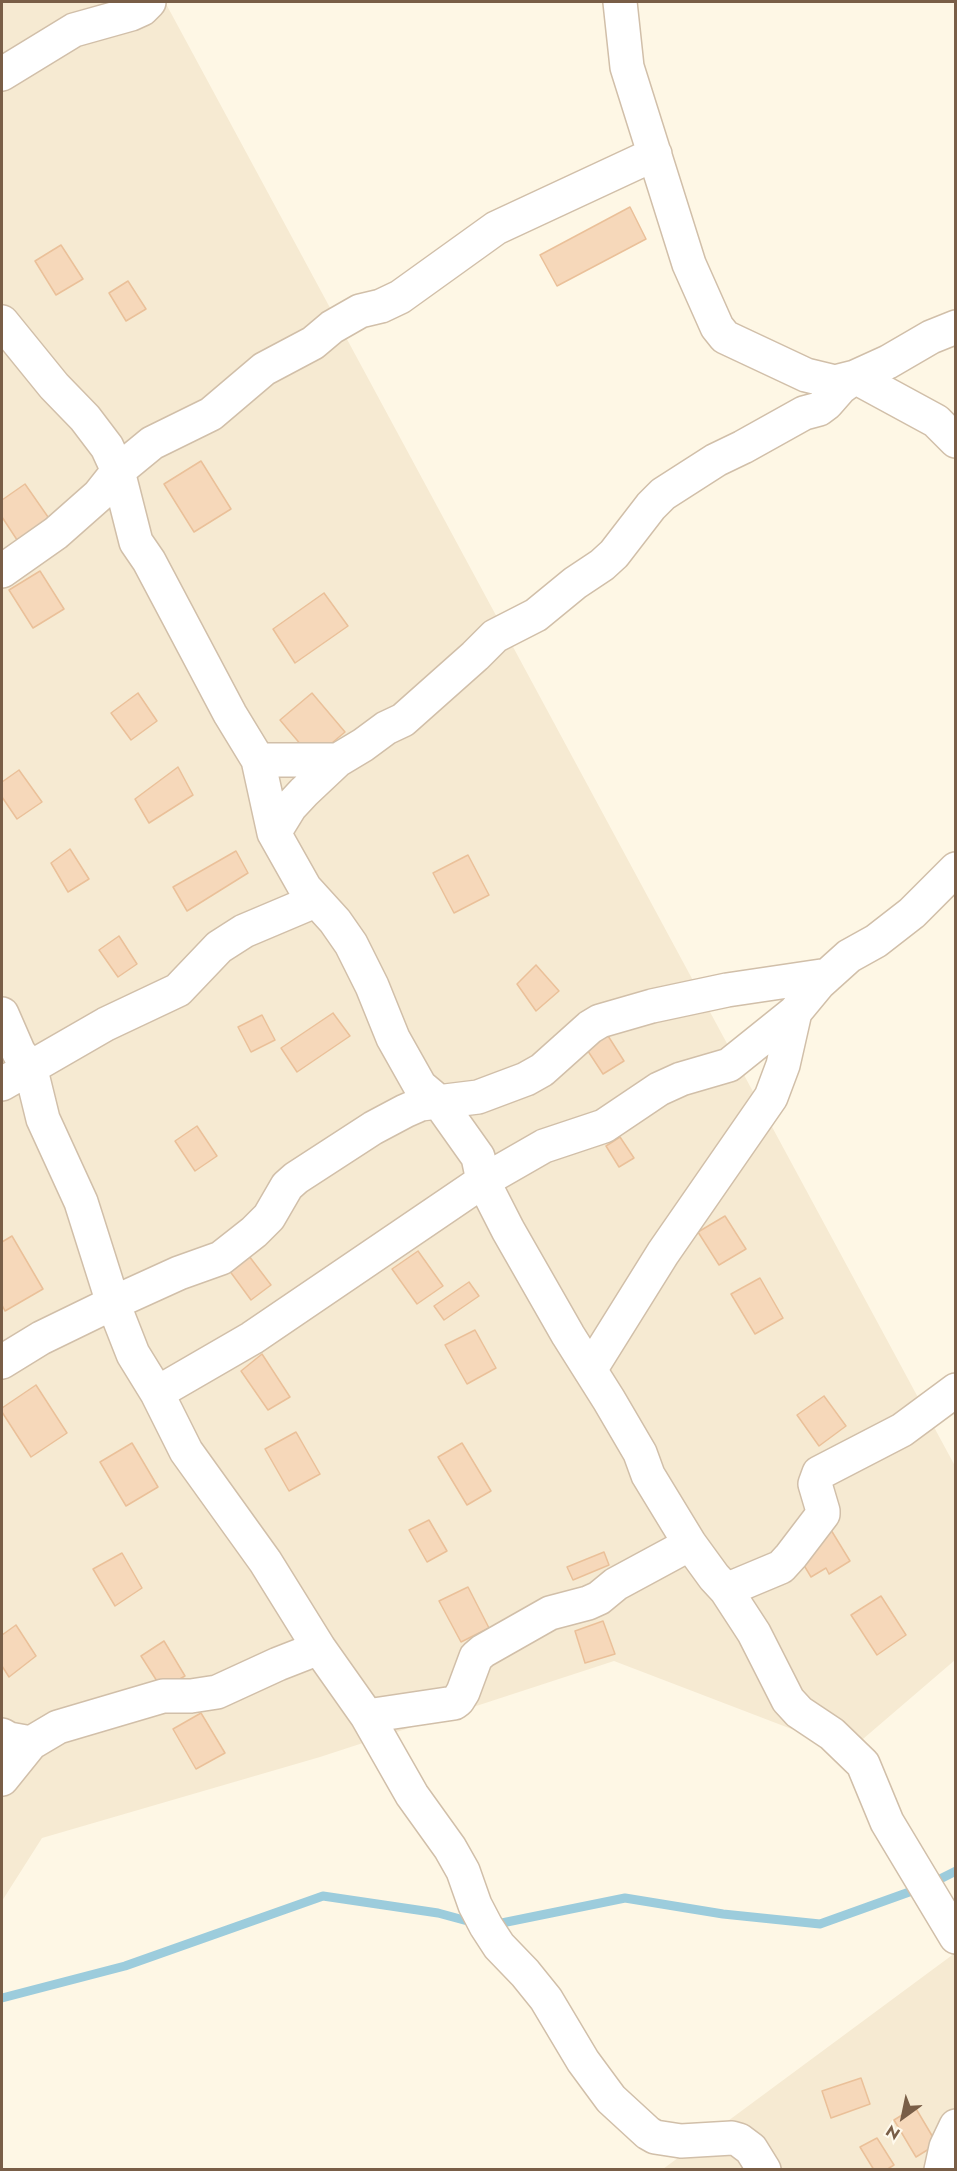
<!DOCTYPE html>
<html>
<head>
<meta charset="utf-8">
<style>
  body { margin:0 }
  #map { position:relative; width:957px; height:2171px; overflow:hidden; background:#fef7e5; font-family:Jost,sans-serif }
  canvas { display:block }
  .frame { position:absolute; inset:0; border:3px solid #795e47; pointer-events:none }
  .north { position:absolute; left:873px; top:2087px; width:60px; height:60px; -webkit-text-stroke:4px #fffaed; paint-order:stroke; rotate:213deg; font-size:16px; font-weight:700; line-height:24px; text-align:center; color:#795e47 }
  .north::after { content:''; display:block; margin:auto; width:21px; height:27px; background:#795e47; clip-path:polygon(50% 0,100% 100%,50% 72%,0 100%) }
</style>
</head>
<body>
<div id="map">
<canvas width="957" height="2171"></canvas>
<div class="frame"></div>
<div class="north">N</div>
</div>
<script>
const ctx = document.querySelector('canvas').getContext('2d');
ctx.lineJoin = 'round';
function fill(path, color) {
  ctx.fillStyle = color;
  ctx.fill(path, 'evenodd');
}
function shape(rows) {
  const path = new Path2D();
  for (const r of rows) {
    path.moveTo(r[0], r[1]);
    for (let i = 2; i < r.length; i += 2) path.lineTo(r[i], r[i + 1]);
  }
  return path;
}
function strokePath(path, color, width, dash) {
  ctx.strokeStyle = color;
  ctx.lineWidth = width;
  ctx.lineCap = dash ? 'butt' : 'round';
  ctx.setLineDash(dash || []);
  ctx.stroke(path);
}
const residential = shape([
  [2,2,165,2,955,1466,955,1660,849,1751,614,1661,320,1757,42,1838,2,1901],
  [955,1953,955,2169,663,2169]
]);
const stream = shape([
  [492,1925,625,1898,723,1914,820,1924,926,1886,956,1871],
  [2,1998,125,1966,323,1896,438,1913,475,1923]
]);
const building = shape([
  [630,207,646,239,557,286,540,255,630,207],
  [61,245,83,279,56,295,35,261,61,245],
  [128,281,146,309,126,321,109,293,128,281],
  [201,461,231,509,194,532,164,484,201,461],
  [25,484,55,527,23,549,2,517,2,500,25,484],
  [40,571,64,609,33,628,9,590,40,571],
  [324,593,348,626,295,663,273,629,324,593],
  [138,693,157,721,131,740,111,713,138,693],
  [312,693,345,732,313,759,280,720,312,693],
  [178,767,193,795,149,823,135,799,178,767],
  [19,770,42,802,17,819,2,797,2,782,19,770],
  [70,849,89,879,68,892,51,863,70,849],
  [236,851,248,873,187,911,173,887,236,851],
  [468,855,489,895,454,913,433,873,468,855],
  [119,936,137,964,118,977,99,950,119,936],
  [536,965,559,991,536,1011,517,984,536,965],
  [333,1013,350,1036,297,1072,281,1048,333,1013],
  [262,1015,275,1040,251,1052,238,1027,262,1015],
  [603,1028,624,1061,603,1074,582,1042,603,1028],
  [197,1126,217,1156,195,1171,175,1141,197,1126],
  [620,1137,634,1158,619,1167,606,1146,620,1137],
  [725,1216,746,1249,719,1265,698,1232,725,1216],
  [12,1236,43,1289,5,1311,2,1305,2,1242,12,1236],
  [418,1251,443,1286,417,1304,392,1269,418,1251],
  [249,1256,271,1285,251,1300,229,1270,249,1256],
  [760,1278,783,1318,755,1334,731,1294,760,1278],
  [469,1282,479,1296,444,1320,434,1306,469,1282],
  [475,1330,496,1368,467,1384,445,1345,475,1330],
  [262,1354,290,1397,268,1410,241,1371,262,1354],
  [36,1385,67,1433,31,1457,2,1412,2,1408,36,1385],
  [824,1396,846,1426,819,1446,797,1415,824,1396],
  [296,1432,320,1474,289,1491,265,1449,296,1432],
  [132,1443,158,1487,126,1506,100,1462,132,1443],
  [462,1443,491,1491,467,1505,438,1457,462,1443],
  [429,1520,447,1551,427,1562,409,1530,429,1520],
  [831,1530,850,1561,829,1574,826,1568,811,1577,799,1557,831,1530],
  [604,1552,609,1565,573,1580,567,1567,604,1552],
  [122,1553,142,1588,115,1606,93,1569,122,1553],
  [468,1587,489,1628,461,1642,439,1601,468,1587],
  [881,1596,906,1635,877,1655,851,1615,881,1596],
  [603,1621,615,1654,585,1663,575,1631,603,1621],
  [16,1625,36,1656,9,1677,2,1666,2,1635,16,1625],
  [164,1641,185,1676,162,1689,141,1656,164,1641],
  [201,1713,225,1753,196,1769,173,1729,201,1713],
  [861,2078,870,2104,831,2118,822,2091,861,2078],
  [915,2107,937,2144,916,2157,894,2120,915,2107],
  [877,2138,894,2165,886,2170,874,2170,860,2147,877,2138]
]);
const minor = shape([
  [620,2,627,67,689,264,717,327,725,337,806,375,835,382,855,377,936,421,956,441],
  [2,74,74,30,131,14,142,9,149,2],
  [2,322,54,386,85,418,107,447,118,471,136,542,149,561,230,714,258,760,274,833,305,888,335,921,351,944,372,986,393,1038,420,1086,439,1102,478,1157,483,1181,508,1230,568,1335,609,1400,640,1453,648,1475,690,1544,714,1577,726,1590,754,1633,788,1700,799,1712,832,1734,863,1764,887,1822,956,1937],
  [2,571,56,533,99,495,118,471,152,443,211,414,264,369,313,343,332,327,360,311,381,306,400,297,496,228,655,154],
  [258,760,338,760],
  [274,833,290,807,304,792,338,760,363,745,386,728,403,720,475,656,495,636,536,615,575,583,602,565,614,554,651,506,663,494,716,460,743,447,804,413,819,409,827,403,841,387,855,377,888,362,931,337,956,327],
  [2,1014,19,1053,30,1066,43,1119,81,1202,113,1303,133,1354,157,1393,186,1451,265,1561,319,1648,367,1716,412,1795,450,1848,463,1871,475,1905,486,1926,499,1946,525,1973,546,1999,583,2061,611,2099,648,2133,655,2137,681,2141,732,2138,739,2140,751,2149,764,2170],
  [2,1084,106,1024,178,990,219,947,244,931,315,901],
  [2,1362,41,1338,113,1303,179,1273,221,1258,254,1232,269,1217,287,1186,296,1178,373,1128,405,1111,421,1104,478,1097,526,1079,542,1070,590,1027,600,1021,652,1006,727,990,828,975],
  [590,1370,663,1253,771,1097,783,1065,795,1012,819,983,849,956,876,941,912,913,956,869],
  [157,1393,252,1338,483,1181,544,1146,604,1126,659,1089,681,1079,729,1065,795,1012],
  [726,1590,781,1567,791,1556,823,1514,823,1511,815,1484,819,1473,902,1430,956,1390],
  [367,1716,454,1703,458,1700,463,1692,476,1657,483,1651,550,1613,588,1603,599,1598,616,1584,690,1544],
  [2,1735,9,1739,31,1743],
  [2,1779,31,1743,58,1727,163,1696,191,1696,217,1692,278,1664,319,1648],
  [941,2170,946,2147,956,2126]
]);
fill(residential, '#f6ead2');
strokePath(stream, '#9cccdc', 9);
fill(building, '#f6d8ba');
strokePath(building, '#eac099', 1.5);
strokePath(minor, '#d1bfa9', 36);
strokePath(minor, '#fff', 33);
</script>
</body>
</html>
